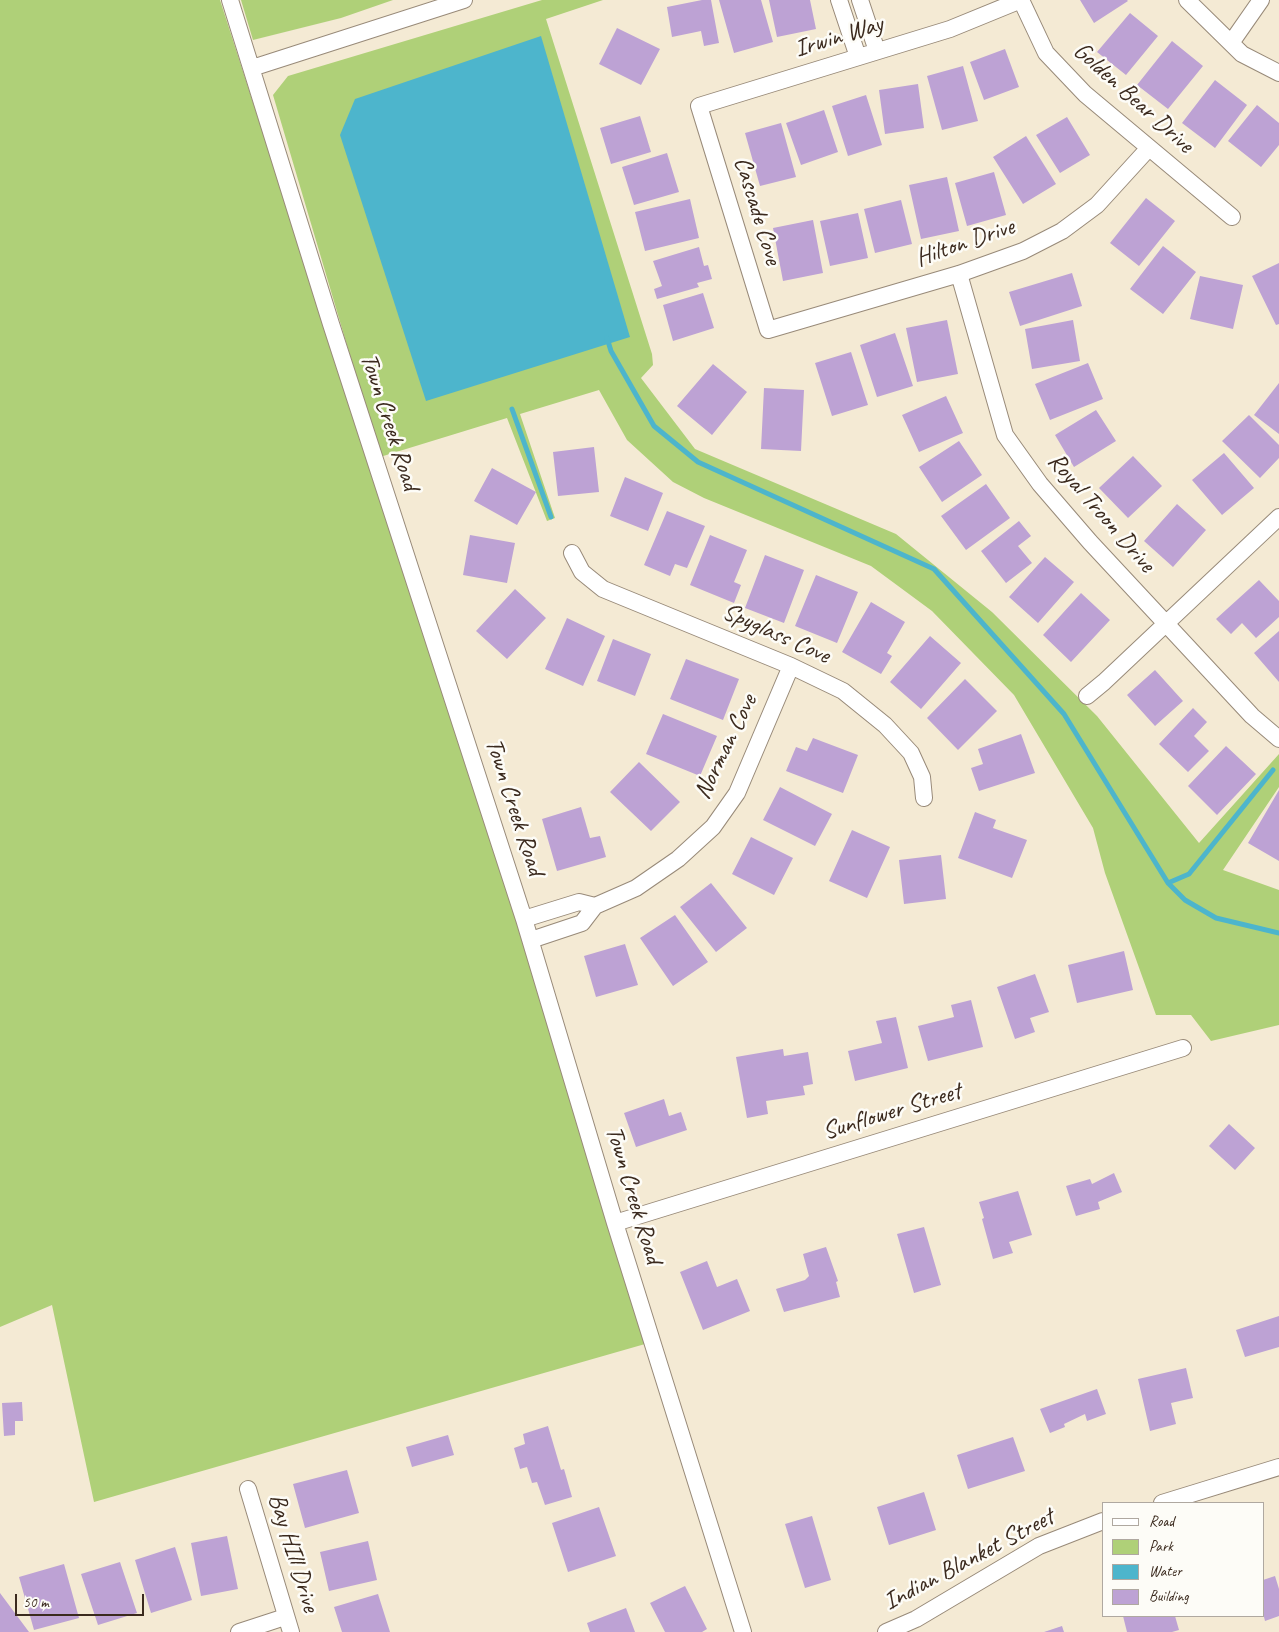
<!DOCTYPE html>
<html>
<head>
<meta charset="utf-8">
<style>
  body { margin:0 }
  #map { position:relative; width:1279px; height:1632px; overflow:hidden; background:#f4ead4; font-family:Caveat,sans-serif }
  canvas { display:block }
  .legend { position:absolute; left:1102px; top:1502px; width:162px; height:115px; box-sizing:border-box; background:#fdfcf7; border:1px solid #afa8a0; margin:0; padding:6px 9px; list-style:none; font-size:15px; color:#3b2a1e }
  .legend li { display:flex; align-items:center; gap:10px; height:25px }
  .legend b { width:25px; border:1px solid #afa8a0 }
  .scale { position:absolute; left:15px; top:1594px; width:129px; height:22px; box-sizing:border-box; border:2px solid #3b2a1e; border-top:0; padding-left:6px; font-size:15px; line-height:18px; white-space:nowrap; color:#3b2a1e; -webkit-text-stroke:4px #fdfcf7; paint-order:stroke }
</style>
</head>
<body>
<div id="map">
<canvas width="1279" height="1632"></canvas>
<ul class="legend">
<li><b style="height:6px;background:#fff"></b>Road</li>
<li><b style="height:14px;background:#afd078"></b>Park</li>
<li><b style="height:14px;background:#4db5cc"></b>Water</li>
<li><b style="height:14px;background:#bda2d4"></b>Building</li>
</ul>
<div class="scale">50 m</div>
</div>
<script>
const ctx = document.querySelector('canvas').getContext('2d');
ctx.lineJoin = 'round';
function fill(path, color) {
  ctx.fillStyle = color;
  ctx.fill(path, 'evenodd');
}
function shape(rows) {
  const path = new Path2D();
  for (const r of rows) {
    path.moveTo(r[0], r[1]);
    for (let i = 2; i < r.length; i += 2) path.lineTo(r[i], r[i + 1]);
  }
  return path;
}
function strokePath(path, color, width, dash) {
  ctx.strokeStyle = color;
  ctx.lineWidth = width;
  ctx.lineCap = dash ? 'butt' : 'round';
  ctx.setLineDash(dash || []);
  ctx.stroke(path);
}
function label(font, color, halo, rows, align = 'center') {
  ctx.font = font + ' Caveat,sans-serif';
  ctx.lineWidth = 5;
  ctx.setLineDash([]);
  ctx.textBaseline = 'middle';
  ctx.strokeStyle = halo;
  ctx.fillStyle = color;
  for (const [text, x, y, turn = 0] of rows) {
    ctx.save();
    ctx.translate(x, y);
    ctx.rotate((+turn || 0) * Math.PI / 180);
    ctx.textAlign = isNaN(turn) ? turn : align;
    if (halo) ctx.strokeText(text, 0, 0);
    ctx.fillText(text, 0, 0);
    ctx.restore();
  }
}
const green = shape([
  [0,0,220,0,652,1342,94,1502,52,1305,0,1327],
  [241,0,393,0,341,18,253,40],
  [542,0,603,0,546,19,652,354,653,365,641,378,695,449,896,534,992,612,1097,716,1199,843,1279,754,1279,787,1223,870,1279,890,1279,1025,1211,1041,1191,1015,1156,1015,1105,873,1093,828,1014,695,932,611,871,566,704,498,673,482,627,440,599,390,520,414,555,518,547,521,507,418,380,457,273,95,288,76]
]);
const water = shape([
  [541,36,630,337,426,401,340,135,355,99]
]);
const stream = shape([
  [607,338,611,351,654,426,698,462,934,569,1064,714,1168,883,1185,900,1216,918,1279,933],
  [512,409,551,517],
  [1168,883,1189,874,1273,770]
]);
const building = shape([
  [702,0,711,0,719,43,704,46,701,31,672,37,667,7],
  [719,0,761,0,773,42,734,53],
  [769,0,810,0,816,29,777,37],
  [1080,0,1127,0,1128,1,1094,23],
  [1130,13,1158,36,1126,75,1097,52],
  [617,28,660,49,641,85,599,64],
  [1172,41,1203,66,1168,109,1137,85],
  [1005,49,1019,87,984,100,970,62],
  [963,66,978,121,942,130,927,76],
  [1215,80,1247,105,1215,148,1182,123],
  [918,84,924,128,885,134,879,90],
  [866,95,882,145,848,156,832,106],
  [1257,105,1279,123,1279,145,1261,167,1228,141],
  [824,110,838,152,801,165,786,123],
  [640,116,651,152,611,164,600,128],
  [1067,117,1090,155,1060,173,1036,135],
  [781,123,796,177,760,186,745,133],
  [1026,136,1056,184,1023,204,993,157],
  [667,153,679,192,634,205,622,167],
  [994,172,1006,215,967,226,955,183],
  [947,177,959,231,921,239,909,185],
  [1146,198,1175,221,1139,266,1110,243],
  [690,199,699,238,645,251,635,212],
  [901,200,912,244,875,253,864,209],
  [858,213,868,258,830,266,820,221],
  [813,220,823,273,783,281,773,228],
  [1163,246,1196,272,1163,314,1130,289],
  [699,247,704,266,708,265,712,279,697,283,699,287,657,299,654,289,662,286,653,261],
  [1279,263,1279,324,1276,325,1252,276],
  [1072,273,1082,306,1020,326,1009,292],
  [1200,276,1243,285,1233,329,1190,319],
  [703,293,714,328,673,341,663,305],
  [947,320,958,374,917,382,906,328],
  [1073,320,1080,361,1032,369,1025,329],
  [895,333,913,386,877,397,860,345],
  [851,352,868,405,832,416,815,363],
  [1088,363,1103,399,1050,420,1035,384],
  [713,364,747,392,712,435,677,406],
  [1279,383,1279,434,1254,415],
  [764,388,804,390,801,451,761,449],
  [946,396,963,433,919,452,902,415],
  [1096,410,1116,441,1074,467,1055,435],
  [1249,415,1279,445,1279,458,1260,478,1222,441],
  [959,441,982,475,942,502,919,467],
  [594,447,599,492,558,496,553,452],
  [1224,453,1254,488,1222,515,1192,480],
  [1133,456,1162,486,1128,518,1099,488],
  [492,468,536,492,517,525,474,501],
  [625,477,663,493,648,531,610,516],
  [986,484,1010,518,966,550,941,516],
  [1177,504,1206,530,1173,567,1144,541],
  [667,511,705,526,687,568,675,564,670,576,644,565],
  [1019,521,1031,536,1018,546,1032,563,1006,583,981,551],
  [470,535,515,543,507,583,463,575],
  [710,535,747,550,734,582,741,585,734,603,690,585],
  [765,555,804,570,784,623,745,608],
  [1045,557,1074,582,1038,623,1009,597],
  [816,575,858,592,837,643,795,626],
  [1259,580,1279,601,1279,617,1256,638,1242,623,1231,634,1216,619],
  [515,589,546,618,507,659,476,631],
  [1081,593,1110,620,1071,662,1043,635],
  [871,602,905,622,887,653,892,656,881,674,842,652],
  [567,618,605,636,583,686,545,669],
  [1279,631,1279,682,1254,653],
  [930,636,961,663,921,709,890,682],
  [613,639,651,654,635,696,597,681],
  [686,659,739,679,723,720,670,699],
  [1155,670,1183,701,1155,726,1127,695],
  [965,679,997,711,958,750,927,718],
  [1193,708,1207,722,1194,736,1209,751,1188,772,1159,744],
  [663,714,717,736,700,776,646,754],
  [1021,734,1035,773,979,791,971,768,983,764,978,749],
  [813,738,858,755,843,793,786,771,796,747,807,751],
  [1226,746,1256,774,1217,815,1188,786],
  [639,762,680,802,651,831,610,792],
  [780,787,832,814,815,846,763,820],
  [1279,790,1279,861,1248,843],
  [581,807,590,838,600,836,606,857,557,871,542,819],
  [975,812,996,820,993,828,1027,840,1012,878,958,858],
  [852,830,890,847,867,898,829,881],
  [751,837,793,858,774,895,732,874],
  [941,855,946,899,904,904,899,860],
  [711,883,747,928,716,952,680,907],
  [675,915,708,962,673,986,640,938],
  [625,944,638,985,596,997,584,956],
  [1124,951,1133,990,1077,1003,1068,965],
  [1035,974,1049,1012,1030,1018,1035,1032,1015,1039,997,987],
  [971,1000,983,1047,928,1061,918,1026,954,1017,951,1005],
  [896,1017,908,1068,855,1081,848,1051,882,1043,876,1021],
  [783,1049,784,1056,808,1052,813,1084,803,1086,805,1095,766,1101,768,1114,747,1118,736,1057],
  [664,1099,669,1116,681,1112,687,1130,636,1147,624,1113],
  [1229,1124,1255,1148,1235,1170,1209,1146],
  [1114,1173,1122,1192,1098,1202,1100,1209,1076,1216,1066,1186,1090,1179,1092,1184],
  [1018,1191,1032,1235,1009,1242,1013,1253,993,1259,982,1219,984,1218,979,1202],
  [924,1227,941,1285,914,1293,897,1234],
  [826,1247,838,1281,836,1282,840,1297,784,1312,776,1289,805,1280,809,1276,803,1254],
  [707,1261,717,1287,737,1279,750,1311,703,1330,680,1272],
  [1279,1316,1279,1347,1245,1357,1236,1330],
  [1186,1368,1193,1398,1171,1403,1176,1424,1150,1431,1138,1379],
  [1097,1389,1106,1414,1087,1421,1085,1414,1064,1424,1065,1427,1050,1433,1040,1409],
  [22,1402,23,1421,15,1421,15,1435,4,1436,2,1403],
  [548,1426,561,1470,564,1469,572,1497,545,1505,537,1482,532,1483,527,1467,520,1469,514,1448,525,1444,523,1434],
  [448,1435,454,1455,412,1467,406,1447],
  [1013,1437,1025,1471,968,1489,957,1455],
  [347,1470,359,1513,305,1528,293,1484],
  [924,1492,936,1530,889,1545,877,1507],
  [599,1507,616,1556,568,1572,552,1523],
  [812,1516,831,1580,805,1588,785,1524],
  [227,1536,238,1589,201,1596,191,1543],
  [368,1541,377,1580,329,1591,320,1552],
  [175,1547,192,1600,151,1613,135,1560],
  [120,1562,137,1613,98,1625,81,1574],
  [64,1564,79,1618,34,1630,19,1577],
  [1275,1576,1279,1589,1279,1616,1265,1621,1263,1613,1263,1580],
  [685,1586,707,1629,702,1632,665,1632,650,1603],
  [0,1593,29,1632,0,1632],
  [378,1594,390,1632,342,1632,334,1607],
  [626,1608,635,1632,590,1632,587,1623],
  [1123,1616,1175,1616,1179,1630,1172,1632,1127,1632],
  [1062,1626,1064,1632,1044,1632]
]);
const street = shape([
  [230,0,331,324,524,919,615,1223,743,1632],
  [839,0,858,57],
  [860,0,877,51],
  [1021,0,950,29,699,106,768,330,959,274,1023,251,1062,231,1097,205,1148,149],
  [1021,0,1046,53,1085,94,1232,217],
  [1187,0,1242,54,1279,73],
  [1231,43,1261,0],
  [252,68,464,0],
  [959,274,1005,435,1040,484,1090,542,1252,716,1279,739],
  [572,553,582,572,603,589,791,666,843,691,885,725,911,753,922,777,924,798],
  [1087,696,1104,682,1279,517],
  [524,919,579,902,595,906],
  [531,940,582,923,595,906,636,888,678,859,713,827,737,793,791,666],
  [615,1223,1183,1048],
  [248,1489,291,1632],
  [1162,1503,1279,1467],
  [239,1632,285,1617],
  [886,1632,916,1619,1039,1546,1103,1521]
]);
const streetNames = [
  ["Irwin Way",839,37,-17],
  ["Golden Bear Drive",1133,98,42],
  ["Cascade Cove",757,211,73],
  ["Hilton Drive",965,243,-19],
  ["Town Creek Road",389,422,72],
  ["Royal Troon Drive",1101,513,49],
  ["Spyglass Cove",776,634,24],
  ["Norman Cove",726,747,-64],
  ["Town Creek Road",514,807,72],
  ["Sunflower Street",892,1112,-17],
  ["Town Creek Road",633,1195,73],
  ["Bay HIll Drive",293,1553,73],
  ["Indian Blanket Street",969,1560,-28]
];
fill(green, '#afd078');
fill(water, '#4db5cc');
strokePath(stream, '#4db5cc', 5);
fill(building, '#bda2d4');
strokePath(street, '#988a79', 18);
strokePath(street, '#fff', 16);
label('25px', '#3b2a1e', '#fdfcf7', streetNames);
</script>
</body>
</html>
